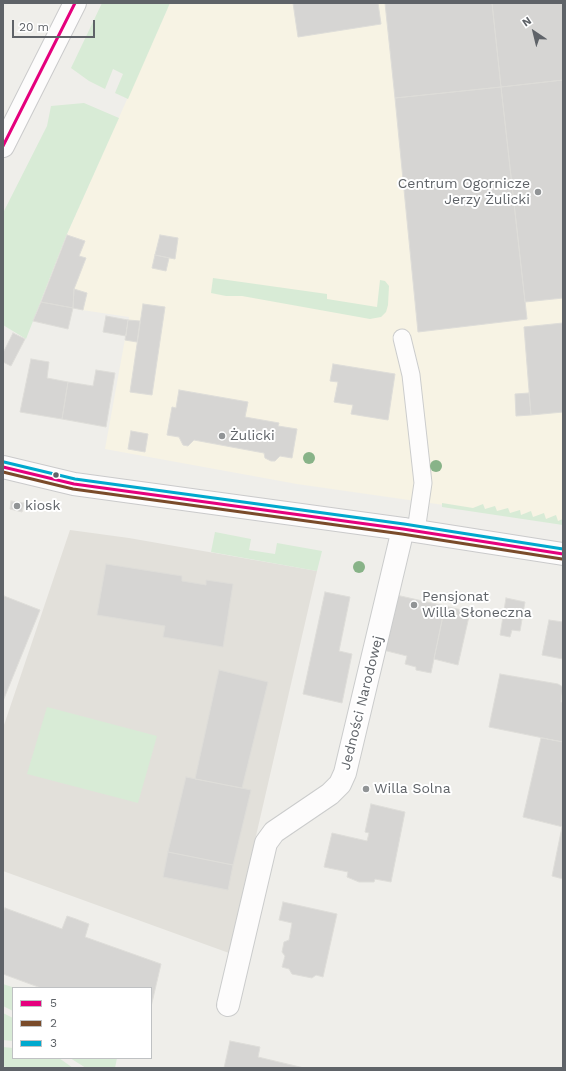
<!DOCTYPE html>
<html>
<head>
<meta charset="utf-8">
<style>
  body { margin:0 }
  #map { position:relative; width:566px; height:1071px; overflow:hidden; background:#efeeea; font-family:"Work Sans",sans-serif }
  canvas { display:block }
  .frame { position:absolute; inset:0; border:4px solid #5f6368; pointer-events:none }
  .legend { position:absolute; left:12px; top:987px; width:140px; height:72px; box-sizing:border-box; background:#fff; border:1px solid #bfc1c3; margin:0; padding:5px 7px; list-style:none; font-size:12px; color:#5f6368 }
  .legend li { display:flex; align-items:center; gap:8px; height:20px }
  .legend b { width:20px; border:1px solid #bfc1c3 }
  .north { position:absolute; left:514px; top:12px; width:40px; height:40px; -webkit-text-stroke:3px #fff; paint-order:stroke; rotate:325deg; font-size:11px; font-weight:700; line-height:16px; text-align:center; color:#5f6368 }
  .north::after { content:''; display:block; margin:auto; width:14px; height:18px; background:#5f6368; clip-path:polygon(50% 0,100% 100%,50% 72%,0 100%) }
  .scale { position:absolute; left:12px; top:20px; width:83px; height:18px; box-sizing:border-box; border:2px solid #5f6368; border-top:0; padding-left:5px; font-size:12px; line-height:14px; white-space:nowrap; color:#5f6368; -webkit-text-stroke:3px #fff; paint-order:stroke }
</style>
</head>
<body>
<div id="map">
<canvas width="566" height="1071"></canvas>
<div class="frame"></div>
<ul class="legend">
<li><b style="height:5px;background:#e5007d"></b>5</li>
<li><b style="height:5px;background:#7a4b2a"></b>2</li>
<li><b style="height:5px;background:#00a9ce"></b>3</li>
</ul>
<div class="north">N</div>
<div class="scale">20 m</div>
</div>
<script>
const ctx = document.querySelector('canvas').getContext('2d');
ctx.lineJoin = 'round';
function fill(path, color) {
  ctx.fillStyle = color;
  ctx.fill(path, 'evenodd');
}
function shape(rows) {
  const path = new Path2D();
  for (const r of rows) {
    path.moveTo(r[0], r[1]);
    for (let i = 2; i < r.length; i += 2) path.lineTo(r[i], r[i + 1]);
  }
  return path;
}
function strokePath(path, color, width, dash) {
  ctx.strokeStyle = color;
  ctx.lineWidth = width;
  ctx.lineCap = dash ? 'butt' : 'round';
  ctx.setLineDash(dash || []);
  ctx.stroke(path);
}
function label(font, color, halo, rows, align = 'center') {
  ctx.font = font + ' "Work Sans",sans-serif';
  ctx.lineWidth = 4;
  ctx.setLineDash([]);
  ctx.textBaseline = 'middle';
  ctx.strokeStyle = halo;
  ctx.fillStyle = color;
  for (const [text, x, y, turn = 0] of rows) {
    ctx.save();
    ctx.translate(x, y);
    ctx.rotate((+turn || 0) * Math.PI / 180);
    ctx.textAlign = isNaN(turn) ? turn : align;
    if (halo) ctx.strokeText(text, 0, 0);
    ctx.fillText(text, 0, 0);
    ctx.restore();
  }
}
const commercial = shape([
  [170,3,563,3,563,522,297,484,105,449,129,317,82,310,41,301,67,234]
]);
const education = shape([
  [70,530,129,538,317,571,229,953,3,871,3,728]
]);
const green = shape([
  [102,3,170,3,128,99,115,93,123,74,113,69,105,89,89,81,71,68],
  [84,103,119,118,67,234,26,339,3,325,3,213,47,126,51,106],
  [213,278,327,294,327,299,377,307,380,280,385,281,389,286,388,305,386,312,381,317,370,319,242,296,226,296,211,293],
  [442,503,473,508,483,504,485,509,495,506,497,511,508,508,510,513,520,510,521,515,531,511,533,517,544,513,546,519,556,515,558,521,563,519,563,525,442,507],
  [215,532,251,539,249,550,275,554,277,543,322,551,317,571,211,552],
  [47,707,157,736,138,803,27,774],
  [3,984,15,988,13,988,13,1011,3,1006],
  [3,1013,13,1018,13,1041,3,1040],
  [3,1047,13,1048,13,1058,59,1058,73,1068,10,1068,3,1066],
  [70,1058,117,1058,115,1068,86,1068]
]);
const building = shape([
  [293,3,378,3,381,24,298,37,293,3],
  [385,3,492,3,501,87,395,98,385,3],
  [492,3,563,3,563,80,501,87,492,3],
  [563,80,563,298,525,302,501,87,563,80],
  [501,87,527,319,418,332,395,98,501,87],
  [67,235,85,241,79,256,86,258,74,289,73,308,41,302,67,235],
  [160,235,178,238,175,259,155,255,160,235],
  [155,255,169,258,166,271,152,268,155,255],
  [74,289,87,293,83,310,73,308,74,289],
  [41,302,73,308,68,329,33,321,41,302],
  [143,304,165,307,152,395,130,392,143,304],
  [106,316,128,320,126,336,103,332,106,316],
  [128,320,140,321,137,342,125,340,128,320],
  [563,323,563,412,531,415,524,327,563,323],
  [13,333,25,339,11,366,3,362,3,353,13,333],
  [31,359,49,362,47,378,68,382,62,419,20,412,31,359],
  [333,364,395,374,388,420,351,414,353,405,334,402,338,382,330,381,333,364],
  [96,370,115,373,106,427,62,419,68,382,93,386,96,370],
  [179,390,248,402,245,417,279,423,278,426,297,429,292,458,280,456,275,461,271,461,265,458,264,453,194,440,188,446,183,445,179,437,167,435,172,407,176,408,179,390],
  [529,393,531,415,516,416,515,394,529,393],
  [131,431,148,434,145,452,128,449,131,431],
  [11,501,24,503,22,512,10,509,11,501],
  [106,564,182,576,182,581,206,585,206,580,233,584,223,647,163,637,165,626,97,615,106,564],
  [325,592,350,597,339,651,352,654,342,703,303,694,325,592],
  [396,595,445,606,431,673,416,670,416,667,405,664,407,656,383,650,396,595],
  [4,596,40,610,3,701,3,598,4,596],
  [506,598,525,602,520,631,512,630,510,637,500,635,506,598],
  [445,606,470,612,458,665,434,659,445,606],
  [549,620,563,622,563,659,542,655,549,620],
  [219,670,268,682,242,788,195,779,219,670],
  [500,674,558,684,563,687,561,702,563,702,563,742,489,727,500,674],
  [541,738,563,742,563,827,523,817,541,738],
  [186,777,251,790,233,865,168,852,186,777],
  [371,804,405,812,391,882,375,879,374,882,359,882,347,877,348,872,324,867,332,833,367,841,369,833,365,832,371,804],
  [562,827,563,827,563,879,552,876,562,827],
  [168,852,233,865,228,890,163,877,168,852],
  [283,902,337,914,323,977,316,975,312,978,292,974,289,969,282,967,285,956,282,952,284,942,289,940,292,923,279,920,283,902],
  [5,908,62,929,67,916,76,919,89,924,85,937,161,964,151,1007,151,988,41,988,3,974,3,913,5,908],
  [230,1041,260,1047,258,1057,304,1068,224,1068,230,1041]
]);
const lane = shape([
  [402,338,411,375,423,483,416,531]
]);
const street = shape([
  [228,1005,266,843,274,832,330,794,340,784,345,773,403,529]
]);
const secondary = shape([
  [3,146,75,3],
  [3,467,74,484,403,529,563,554]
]);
const bus1 = shape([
  [3,146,75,3],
  [3,467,74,484,403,529,563,554]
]);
const bus2 = shape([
  [3,472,73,489,402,534,562,559]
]);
const bus3 = shape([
  [4,462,75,479,404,524,563,549]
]);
const trees = [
  [309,458],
  [436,466],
  [359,567]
];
const markers = [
  [538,192,4,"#919496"],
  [222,436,4,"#919496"],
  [56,475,3.5,"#5f6368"],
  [17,506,4,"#919496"],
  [414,605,4,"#919496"],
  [366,789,4,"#919496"]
];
const poiNames = [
  ["Centrum Ogornicze",530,184,"right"],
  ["Jerzy Żulicki",530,200,"right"],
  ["Żulicki",230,436],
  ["kiosk",25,506],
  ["Pensjonat",422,597],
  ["Willa Słoneczna",422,613],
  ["Willa Solna",374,789]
];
const streetNames = [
  ["Jedności Narodowej",362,703,-76]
];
fill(commercial, '#f7f3e4');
fill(education, '#e2e0da');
fill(green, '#d8ebd6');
fill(building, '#d6d5d3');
strokePath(building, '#deddd9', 1);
strokePath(lane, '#cbcccc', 19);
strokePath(street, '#cbcccc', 24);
strokePath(secondary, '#cacacb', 24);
strokePath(lane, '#fdfcfc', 17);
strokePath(street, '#fdfcfc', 22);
strokePath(secondary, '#fdfcfc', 22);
strokePath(bus1, '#e5007d', 3);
strokePath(bus2, '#7a4b2a', 3);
strokePath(bus3, '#00a9ce', 3);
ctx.fillStyle = '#88b388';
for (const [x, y] of trees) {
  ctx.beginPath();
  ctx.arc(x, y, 6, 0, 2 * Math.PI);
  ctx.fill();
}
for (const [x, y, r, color] of markers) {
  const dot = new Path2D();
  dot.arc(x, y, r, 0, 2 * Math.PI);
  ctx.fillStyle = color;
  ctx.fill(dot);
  strokePath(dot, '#fff', 1.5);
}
label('14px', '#5f6368', '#fff', poiNames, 'left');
label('14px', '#5f6368', '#fff', streetNames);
</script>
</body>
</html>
